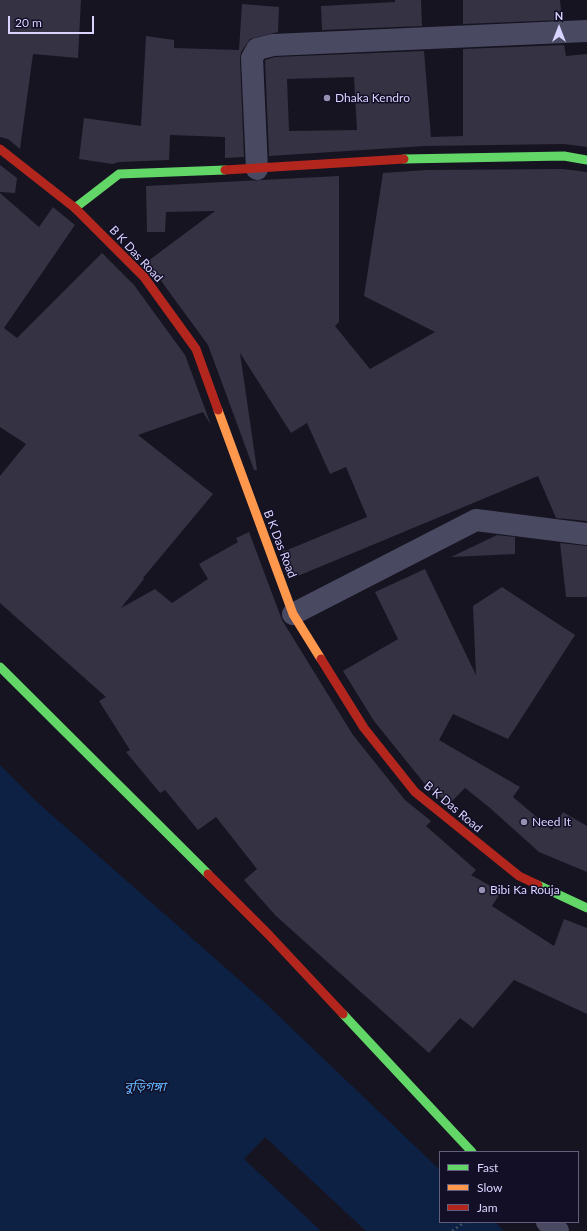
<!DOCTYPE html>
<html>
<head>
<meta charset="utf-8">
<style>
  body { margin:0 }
  #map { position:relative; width:587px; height:1231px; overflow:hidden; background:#161421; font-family:Lato,sans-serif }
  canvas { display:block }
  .legend { position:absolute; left:439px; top:1151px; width:140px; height:72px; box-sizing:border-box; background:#130f26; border:1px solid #625e7d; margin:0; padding:5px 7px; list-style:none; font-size:12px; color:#d9d4ff }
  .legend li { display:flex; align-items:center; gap:8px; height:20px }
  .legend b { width:20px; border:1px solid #625e7d }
  .north { position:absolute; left:539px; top:8px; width:40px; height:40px; -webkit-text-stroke:3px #130f26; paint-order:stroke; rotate:0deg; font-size:11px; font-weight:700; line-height:16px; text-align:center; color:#d9d4ff }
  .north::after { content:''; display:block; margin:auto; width:14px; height:18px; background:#d9d4ff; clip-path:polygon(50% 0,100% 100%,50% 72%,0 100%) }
  .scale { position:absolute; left:8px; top:16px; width:86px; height:18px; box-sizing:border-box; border:2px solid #d9d4ff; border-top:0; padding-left:5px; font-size:12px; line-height:14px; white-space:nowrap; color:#d9d4ff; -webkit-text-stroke:3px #130f26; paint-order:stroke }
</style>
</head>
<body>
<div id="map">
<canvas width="587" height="1231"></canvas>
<ul class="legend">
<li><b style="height:5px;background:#63d668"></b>Fast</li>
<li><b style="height:5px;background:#ff974d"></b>Slow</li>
<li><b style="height:5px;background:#b3261e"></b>Jam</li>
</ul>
<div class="north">N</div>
<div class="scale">20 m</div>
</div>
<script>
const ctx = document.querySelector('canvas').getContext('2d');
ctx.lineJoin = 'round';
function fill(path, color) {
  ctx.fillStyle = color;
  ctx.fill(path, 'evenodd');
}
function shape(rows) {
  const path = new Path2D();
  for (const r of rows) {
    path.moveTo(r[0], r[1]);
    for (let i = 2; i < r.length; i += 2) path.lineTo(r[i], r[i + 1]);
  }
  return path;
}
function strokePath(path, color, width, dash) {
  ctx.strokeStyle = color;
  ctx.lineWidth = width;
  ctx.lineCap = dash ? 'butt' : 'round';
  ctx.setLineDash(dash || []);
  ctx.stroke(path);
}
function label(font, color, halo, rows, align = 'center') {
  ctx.font = font + ' Lato,"Noto Sans Bengali",sans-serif';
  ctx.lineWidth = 3;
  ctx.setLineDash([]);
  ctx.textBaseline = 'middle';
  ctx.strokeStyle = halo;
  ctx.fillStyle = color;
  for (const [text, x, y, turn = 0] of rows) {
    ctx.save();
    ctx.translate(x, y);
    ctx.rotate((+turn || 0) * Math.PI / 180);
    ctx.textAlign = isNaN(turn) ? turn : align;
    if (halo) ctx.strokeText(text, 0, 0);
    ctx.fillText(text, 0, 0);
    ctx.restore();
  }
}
const water = shape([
  [0,765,37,802,261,999,440,1170,440,1222,495,1222,504,1231,0,1231]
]);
const pier = shape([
  [265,1137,366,1231,321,1231,244,1159]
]);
const building = shape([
  [0,0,81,0,78,58,33,54,20,149,8,139,0,137],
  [395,0,421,0,422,26,322,30,321,6,395,2],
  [463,0,560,0,562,20,463,24],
  [242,4,279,7,278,32,250,39,241,52,240,59,244,157,225,158,225,137,170,135,169,160,119,162,112,164,79,159,84,118,141,126,146,36,174,40,174,48,239,50],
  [564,45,566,56,587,54,587,147,564,144,425,146,269,156,265,60,275,57,424,51,431,137,463,136,463,49],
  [354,77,357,130,289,131,287,79],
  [0,165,17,178,15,193,0,192],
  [563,169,587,172,587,521,556,518,538,476,293,578,282,549,285,551,367,517,346,467,330,474,307,423,291,433,240,353,257,470,254,470,208,345,148,263,148,261,215,211,166,212,165,232,147,232,146,186,339,176,339,322,335,326,370,369,435,332,364,296,383,173,426,170],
  [0,193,39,227,53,207,75,225,4,328,17,338,102,253,134,285,185,355,211,425,203,412,138,435,213,494,143,578,144,579,121,608,155,589,172,603,208,579,199,564,238,542,236,538,249,532,282,620,353,735,405,800,431,821,426,826,476,870,471,875,501,892,492,906,554,946,564,919,587,928,587,1014,514,980,473,1028,460,1018,429,1053,276,916,244,880,257,869,216,817,198,830,165,790,160,793,126,752,130,750,99,701,106,697,0,603,0,476,26,444,0,427],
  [497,535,515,537,515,554,451,557],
  [560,543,587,546,587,597,566,597],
  [425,569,476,675,473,606,502,587,575,635,508,739,453,714,439,740,520,787,513,797,552,830,563,812,587,826,587,872,539,852,490,808,465,788,449,804,424,783,374,721,343,671,398,639,375,592]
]);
const path = shape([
  [452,1231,465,1222]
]);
const street = shape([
  [257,169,252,58,257,49,273,45,587,31],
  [293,614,476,520,587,534],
  [547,1222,558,1231]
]);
const fast = shape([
  [404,159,564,156,587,160],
  [75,208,119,174,225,170],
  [0,667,208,874],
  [538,885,587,908],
  [343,1014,472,1152]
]);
const slow = shape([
  [218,410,293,614,321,659]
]);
const jam = shape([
  [0,149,75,208,144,277,196,349,218,410],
  [225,170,404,159],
  [321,659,364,728,415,792,519,876,538,885],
  [208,874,269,935,343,1014]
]);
const markers = [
  [327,98,4,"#9591b1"],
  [524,822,4,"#9591b1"],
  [482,890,4,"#9591b1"]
];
const poiNames = [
  ["Dhaka Kendro",335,98],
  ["Need It",532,822],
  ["Bibi Ka Rouja",490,890]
];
const streetNames = [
  ["B K Das Road",136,254,47],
  ["B K Das Road",280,544,69],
  ["B K Das Road",453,807,40]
];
const waterNames = [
  ["বুড়িগঙ্গা",145,1087]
];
fill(water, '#0d2144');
fill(pier, '#161421');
fill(building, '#343243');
strokePath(path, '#44505f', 2.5, [2, 3]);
strokePath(street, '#4a4962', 22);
strokePath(fast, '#63d668', 9);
strokePath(slow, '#ff974d', 9);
strokePath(jam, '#b3261e', 9);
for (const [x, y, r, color] of markers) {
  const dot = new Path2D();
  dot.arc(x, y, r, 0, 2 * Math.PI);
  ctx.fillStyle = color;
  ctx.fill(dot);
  strokePath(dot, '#130f26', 1.5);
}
label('12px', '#d9d4ff', '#130f26', poiNames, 'left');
label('12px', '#d9d4ff', '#130f26', streetNames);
label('italic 13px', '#62b6ff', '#130f26', waterNames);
</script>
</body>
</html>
